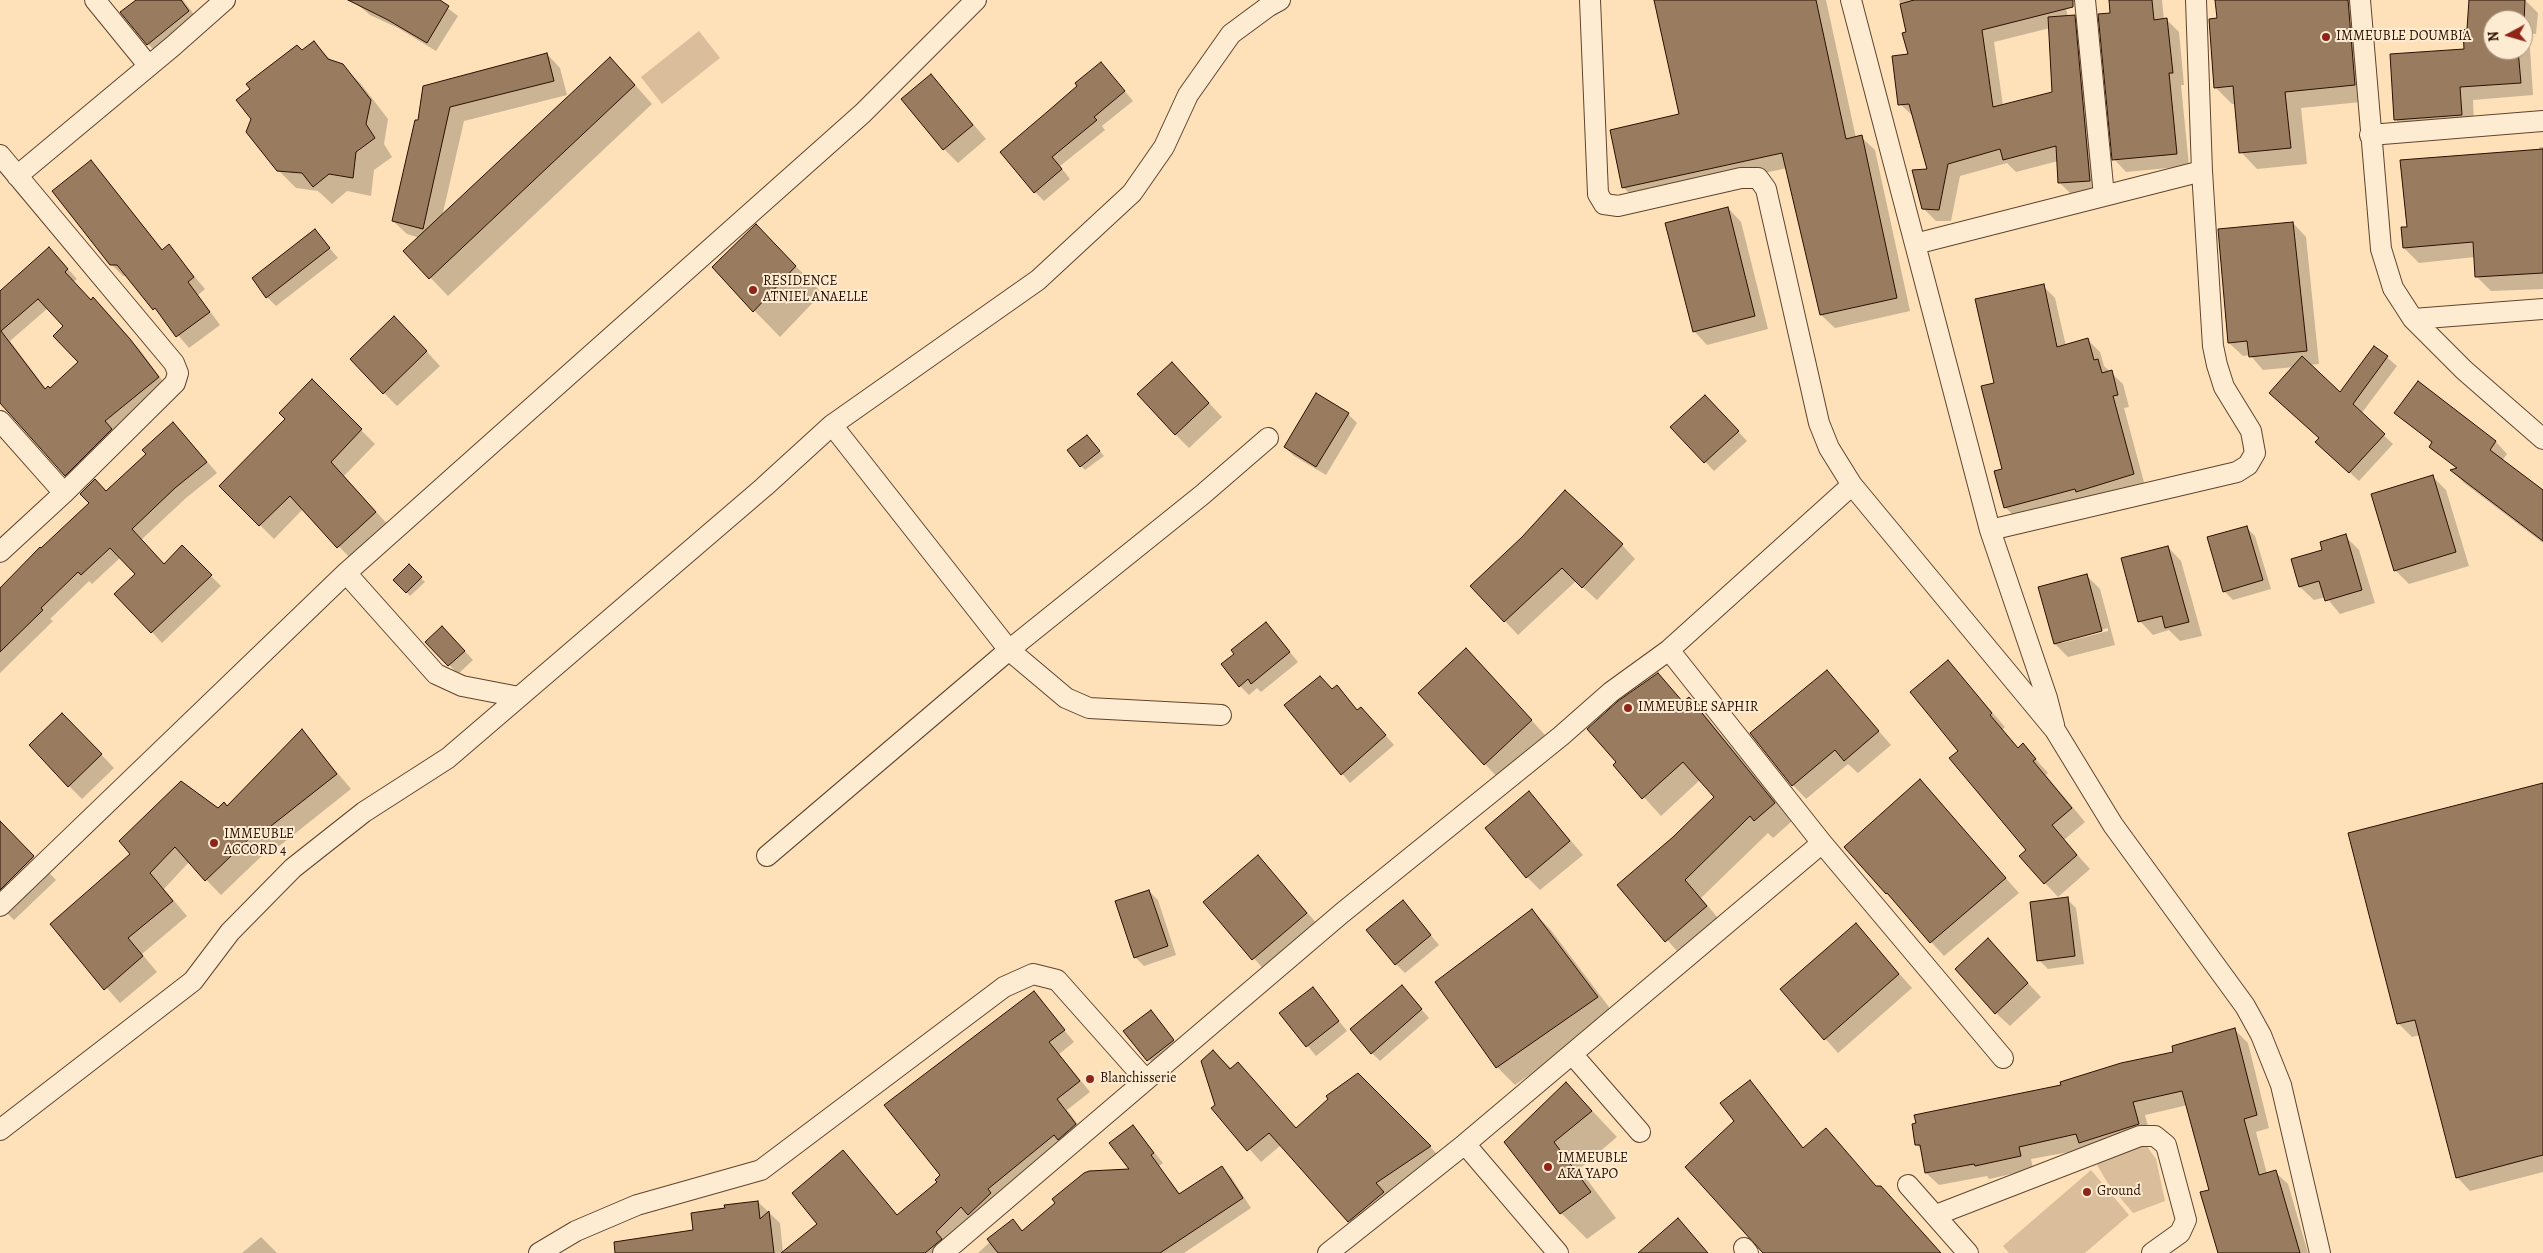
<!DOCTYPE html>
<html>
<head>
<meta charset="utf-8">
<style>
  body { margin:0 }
  #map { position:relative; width:2543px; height:1253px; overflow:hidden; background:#fee1b9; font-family:Alegreya,serif }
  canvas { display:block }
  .north { position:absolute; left:2483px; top:10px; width:50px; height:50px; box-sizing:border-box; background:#feecd2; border:1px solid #aa947e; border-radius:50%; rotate:264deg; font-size:14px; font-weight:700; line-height:20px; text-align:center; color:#2b0f00 }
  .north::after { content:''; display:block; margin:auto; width:18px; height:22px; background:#8f2418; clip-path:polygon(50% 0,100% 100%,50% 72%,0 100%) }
</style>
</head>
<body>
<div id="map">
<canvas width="2543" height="1253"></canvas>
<div class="north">N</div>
</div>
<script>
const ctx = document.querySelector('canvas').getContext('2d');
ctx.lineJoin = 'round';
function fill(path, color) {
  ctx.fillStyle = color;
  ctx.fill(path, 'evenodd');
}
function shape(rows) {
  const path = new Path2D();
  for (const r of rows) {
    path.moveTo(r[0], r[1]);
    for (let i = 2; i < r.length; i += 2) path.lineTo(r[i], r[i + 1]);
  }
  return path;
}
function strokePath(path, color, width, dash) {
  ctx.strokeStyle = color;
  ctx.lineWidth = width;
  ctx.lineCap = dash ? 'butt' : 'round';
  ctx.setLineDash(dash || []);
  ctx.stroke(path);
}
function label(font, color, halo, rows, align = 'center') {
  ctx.font = font + ' Alegreya,serif';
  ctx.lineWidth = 4;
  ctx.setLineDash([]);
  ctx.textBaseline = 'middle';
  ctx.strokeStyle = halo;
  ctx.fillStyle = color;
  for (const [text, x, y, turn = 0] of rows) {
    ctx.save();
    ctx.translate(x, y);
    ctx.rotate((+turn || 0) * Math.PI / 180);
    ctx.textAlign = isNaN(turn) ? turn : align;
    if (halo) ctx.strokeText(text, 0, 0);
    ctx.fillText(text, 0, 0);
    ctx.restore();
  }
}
const green = shape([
  [699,31,720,58,662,104,641,77],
  [2146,1145,2156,1159,2165,1201,2133,1213,2107,1182,2096,1163],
  [2091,1170,2129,1215,2085,1253,2009,1253,2003,1246]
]);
const shadow = shape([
  [138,0,183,0,202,25,161,57,148,44],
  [352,0,437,0,458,16,436,51,398,28,370,15],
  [1655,0,1826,0,1856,138,1861,137,1875,150,1910,311,1835,328,1821,315,1787,168,1637,201,1623,187,1681,115],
  [1899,0,2064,0,2068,17,2074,17,2087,29,2102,193,2072,195,2059,182,2058,161,2016,172,2007,163,1960,176,1951,221,1936,221,1923,208,1929,170,1914,117,1900,104,1909,55,1908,33],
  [2050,28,2053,92,2003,106,1994,42],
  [2110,0,2162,0,2164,20,2167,20,2179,32,2184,85,2181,85,2189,166,2126,172,2114,159],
  [2216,0,2365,0,2371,101,2301,108,2307,164,2257,169,2241,152,2236,104,2232,104,2215,87,2218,20],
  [2470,0,2525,0,2538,13,2536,34,2529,33,2533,95,2473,100,2474,128,2408,132,2395,119,2465,50],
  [2493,20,2523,20,2523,50,2493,50],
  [314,43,333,62,342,65,361,84,388,119,384,144,392,157,374,170,371,196,347,191,332,204,318,191,296,188,278,170,302,52],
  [547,54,560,68,567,95,464,121,442,217,628,77,652,104,448,296,405,251,420,238,407,234,393,221,419,122],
  [1101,63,1133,101,1102,126,1105,130,1060,166,1070,179,1044,201,1035,192,1078,86],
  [931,75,986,139,958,163,944,149],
  [2539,147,2543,147,2543,289,2491,291,2476,276,2475,257,2419,263,2404,248,2408,228,2540,151],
  [91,162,163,250,169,246,205,289,198,295,220,325,189,348,128,276,123,276,111,264],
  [1728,208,1741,222,1768,329,1707,345,1694,331],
  [2293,223,2306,237,2319,364,2310,365,2340,394,2375,347,2397,366,2361,414,2393,444,2359,481,2326,451,2294,367,2263,370,2250,355,2243,356,2229,343],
  [315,231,338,258,276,306,267,297],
  [782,252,822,293,780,337,713,268],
  [58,258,77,279,73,282,91,301,103,308,140,350,167,387,75,484,0,401,0,293],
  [48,308,65,326,80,362,50,389,46,389,10,341],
  [2043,286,2055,298,2066,346,2088,340,2100,352,2104,366,2123,384,2129,407,2124,408,2145,486,2017,519,2005,507,1995,384],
  [408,331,440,366,397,406,384,393],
  [1172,363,1222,417,1189,448,1175,434],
  [312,381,375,444,344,476,389,526,352,560,303,509,274,539,221,486,287,419],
  [2419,383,2496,442,2507,454,2502,461,2543,492,2543,543,2463,482,2453,471,2457,469,2430,447,2432,443,2396,413],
  [1714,405,1747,441,1714,471,1672,427],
  [1348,414,1357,423,1326,475,1294,456,1285,447],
  [183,434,217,473,186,498,141,540,165,565,182,547,221,586,162,643,152,632,137,575,121,557,92,584,89,581,50,619,53,621,0,673,0,589,106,493],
  [1087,436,1104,456,1085,470,1081,466],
  [2433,477,2446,490,2469,566,2409,584,2395,570],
  [2246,527,2255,536,2271,589,2233,600,2224,591],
  [2345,536,2359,550,2375,603,2340,614,2326,597,2314,600,2300,587,2293,560,2324,551],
  [1622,545,1635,559,1597,600,1576,581,1518,635,1472,586],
  [2168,547,2181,561,2202,636,2180,641,2169,630,2153,635,2140,621],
  [409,566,425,582,410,596,395,580],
  [2086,575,2100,589,2115,645,2068,657,2055,644],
  [2108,628,2108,631,2062,643,2062,641],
  [1274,633,1298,662,1261,692,1257,688,1249,695,1240,686],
  [451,636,473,660,458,674,427,642],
  [1948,662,2005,727,2002,730,2019,749,2023,745,2048,773,2046,775,2085,822,2064,840,2090,869,2058,897,2045,883,2028,850,1959,751],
  [1479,663,1545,735,1498,778,1420,693],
  [1826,671,1891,745,1858,773,1848,764,1806,799,1793,785],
  [1657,675,1684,703,1689,698,1706,716,1792,821,1773,838,1768,833,1701,898,1724,925,1684,959,1619,885,1674,838,1716,797,1700,780,1661,816,1615,765],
  [1337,687,1358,711,1370,718,1394,745,1350,783,1286,706,1332,690],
  [76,728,114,768,82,799,69,786],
  [302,731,351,789,273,851,270,848,221,895,189,862,164,889,187,916,142,954,157,972,120,1003,51,924,218,809,228,808],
  [1920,781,2019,893,1944,956,1845,847],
  [2543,784,2543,1172,2470,1191,2457,1177,2421,1035,2412,1037,2399,1024,2350,834],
  [1529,792,1583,855,1540,890,1527,877],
  [0,822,56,880,14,920,0,906],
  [1258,857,1320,927,1267,973,1205,903],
  [1149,891,1158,900,1176,955,1144,966,1135,957],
  [2067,899,2076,908,2084,964,2048,969,2039,960],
  [1403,902,1439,945,1405,973,1396,964],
  [1532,911,1550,929,1615,1015,1515,1085,1497,1067],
  [1855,924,1912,988,1838,1053,1781,989],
  [2001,954,2041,997,2010,1026,1996,1013],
  [1313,989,1347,1031,1316,1056,1281,1013],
  [1033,992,1074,1042,1059,1054,1090,1092,1067,1110,1086,1135,948,1253,783,1253,819,1224,843,1152,898,1216,939,1182],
  [1409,995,1429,1018,1380,1061,1372,1053],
  [1150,1012,1182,1050,1157,1069,1125,1031],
  [2235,1030,2248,1043,2269,1128,2256,1132,2267,1174,2275,1172,2288,1184,2308,1253,2219,1253,2210,1190,2188,1105,2145,1115,2151,1137,2031,1159,2033,1169,1989,1179,1987,1176,1939,1185,1926,1173,1922,1150,1917,1145,2062,1086,2175,1053],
  [1213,1051,1297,1129,1358,1074,1442,1159,1361,1233,1281,1145,1261,1162,1213,1108,1216,1106],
  [1749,1082,1804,1149,1877,1187,1940,1253,1766,1253,1735,1122],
  [1566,1083,1617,1137,1579,1169,1616,1218,1587,1239,1561,1213,1506,1142],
  [1133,1126,1163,1163,1159,1166,1181,1195,1221,1168,1231,1177,1251,1208,1184,1253,978,1253,1013,1221,1023,1232,1132,1171],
  [758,1202,780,1223,783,1253,629,1253,694,1231],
  [261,1237,277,1253,242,1253]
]);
const building = shape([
  [136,0,181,0,189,11,147,45,120,12,136,0],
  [348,0,440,0,449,6,427,43,388,20,348,0],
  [1654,0,1816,0,1846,139,1862,135,1897,298,1820,315,1782,153,1622,188,1610,130,1679,114,1654,0],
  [1914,0,2073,0,2073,7,1982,30,1993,107,2052,92,2048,17,2075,15,2090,181,2058,183,2056,146,2003,160,2000,149,1948,164,1939,210,1922,209,1912,170,1927,169,1909,104,1898,105,1892,56,1908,54,1902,33,1906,32,1900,4,1914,0],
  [2109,0,2152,0,2154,20,2167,18,2173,73,2169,73,2177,154,2112,160,2098,14,2110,13,2109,0],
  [2215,0,2348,0,2355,85,2285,92,2291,148,2239,153,2233,86,2214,88,2209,19,2217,18,2215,0],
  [2469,0,2525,0,2524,22,2493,20,2493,50,2518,50,2521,83,2460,87,2462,115,2394,120,2390,54,2464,49,2463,30,2467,29,2469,0],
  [314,41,328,59,343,64,371,100,366,124,375,138,356,152,353,178,329,174,313,187,302,173,277,171,246,132,251,119,236,100,250,89,246,84,297,45,302,50,314,41],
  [547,53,554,81,450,107,423,229,392,221,415,120,418,120,423,86,547,53],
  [610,57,635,85,429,279,403,251,610,57],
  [1101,62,1125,91,1094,117,1097,120,1052,157,1062,169,1034,193,1000,152,1047,112,1077,86,1075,83,1101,62],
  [931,74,973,125,943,150,901,99,931,74],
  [2543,149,2543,273,2475,277,2473,242,2403,248,2401,227,2407,227,2400,160,2543,149],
  [91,160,162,250,169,244,194,277,188,282,210,312,176,337,155,308,153,310,117,265,110,265,52,191,91,160],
  [1728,207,1755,316,1693,332,1665,223,1728,207],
  [2293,222,2307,351,2249,357,2247,341,2228,343,2218,229,2293,222],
  [756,224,796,266,753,312,712,267,756,224],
  [315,229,330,248,266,298,252,278,315,229],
  [49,247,68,269,65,272,91,300,93,297,130,339,159,377,105,421,112,429,65,476,0,403,0,291,49,247],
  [38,299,63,326,53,336,78,362,50,388,48,386,45,389,1,331,38,299],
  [2044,284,2057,347,2088,338,2094,360,2098,359,2102,373,2112,370,2118,395,2113,396,2134,474,2076,492,2075,489,2004,508,1994,471,2002,469,1981,386,1994,383,1975,299,2044,284],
  [394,316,427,351,383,394,350,359,394,316],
  [2374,346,2388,356,2353,404,2385,434,2349,473,2315,442,2319,438,2269,393,2302,356,2340,392,2374,346],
  [1172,362,1209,403,1175,435,1137,394,1172,362],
  [312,379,362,429,331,462,376,512,337,548,290,496,259,526,219,486,285,419,279,413,312,379],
  [2418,381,2496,441,2490,450,2543,490,2543,541,2450,470,2457,468,2429,447,2432,442,2394,413,2418,381],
  [1316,393,1349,413,1316,467,1284,447,1316,393],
  [1705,395,1739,431,1704,463,1670,427,1705,395],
  [173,422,207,462,175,488,132,529,164,564,182,545,212,575,151,633,114,594,135,574,110,548,81,575,78,572,41,608,43,610,0,652,0,588,40,547,41,548,89,503,80,494,95,479,106,491,146,454,142,450,173,422],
  [1087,435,1100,451,1080,467,1067,450,1087,435],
  [2433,475,2456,552,2394,571,2371,494,2433,475],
  [1565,490,1623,544,1582,588,1562,568,1504,622,1470,586,1522,537,1565,490],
  [2247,526,2263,580,2223,592,2207,537,2247,526],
  [2346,534,2362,590,2325,601,2319,581,2299,587,2291,559,2322,550,2320,542,2346,534],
  [2168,546,2189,622,2165,628,2162,616,2138,622,2121,558,2168,546],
  [409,564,422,577,406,593,393,580,409,564],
  [2087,574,2102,631,2054,644,2038,587,2087,574],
  [1266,622,1290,652,1251,684,1248,679,1239,687,1221,664,1234,654,1231,650,1266,622],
  [442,626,465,651,448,666,425,642,442,626],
  [1466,648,1532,720,1484,765,1418,693,1466,648],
  [1948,660,1992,713,1990,715,2018,748,2023,743,2036,759,2033,761,2072,808,2052,825,2077,855,2044,884,2019,856,2026,850,1949,758,1958,751,1910,692,1948,660],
  [1827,670,1879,731,1844,761,1835,750,1792,786,1750,733,1827,670],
  [1658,673,1683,702,1689,697,1775,803,1754,821,1750,816,1685,880,1707,906,1665,942,1617,885,1673,837,1714,797,1683,762,1642,799,1613,765,1616,762,1587,729,1618,701,1658,673],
  [1320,676,1332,689,1337,685,1357,710,1361,707,1386,735,1341,775,1284,705,1320,676],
  [62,713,102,754,68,787,29,745,62,713],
  [302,729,337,774,257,837,254,834,205,881,175,847,150,873,173,901,128,938,143,956,104,990,50,924,130,854,119,841,181,781,218,808,224,802,227,806,302,729],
  [1920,779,2006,878,1930,943,1887,893,1886,894,1844,847,1920,779],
  [2543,783,2543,1155,2456,1178,2415,1020,2397,1024,2348,833,2543,783],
  [1529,791,1570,841,1526,878,1485,828,1529,791],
  [0,821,34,856,0,890,0,821],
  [1258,855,1307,913,1252,960,1203,902,1258,855],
  [1149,890,1168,946,1134,958,1115,901,1149,890],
  [2068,897,2075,956,2037,961,2030,902,2068,897],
  [1403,900,1431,935,1395,965,1366,930,1403,900],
  [1532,909,1598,997,1496,1068,1435,982,1532,909],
  [1856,923,1899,974,1824,1040,1780,989,1856,923],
  [1988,938,2028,983,1995,1014,1955,969,1988,938],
  [1402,985,1422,1009,1371,1054,1350,1029,1402,985],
  [1313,987,1339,1021,1306,1047,1279,1013,1313,987],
  [1034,991,1065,1030,1049,1042,1080,1081,1057,1099,1076,1124,1058,1140,1054,1135,988,1189,991,1193,968,1215,961,1207,936,1232,942,1239,925,1253,781,1253,817,1224,792,1193,843,1150,897,1215,937,1182,935,1180,940,1175,884,1105,1034,991],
  [1151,1010,1174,1040,1147,1061,1123,1031,1151,1010],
  [2235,1028,2257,1115,2244,1119,2259,1175,2276,1170,2300,1253,2218,1253,2200,1192,2209,1190,2182,1091,2133,1102,2139,1124,2079,1143,2076,1134,2019,1147,2021,1156,1975,1166,1974,1164,1925,1173,1920,1145,1915,1145,1912,1124,1916,1123,1914,1115,2061,1085,2060,1082,2121,1063,2173,1052,2172,1046,2235,1028],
  [1213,1050,1230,1069,1238,1062,1296,1128,1328,1099,1326,1096,1358,1073,1431,1146,1376,1183,1384,1192,1348,1222,1269,1133,1247,1151,1211,1108,1215,1105,1201,1061,1213,1050],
  [1750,1080,1803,1148,1826,1128,1876,1186,1881,1186,1941,1253,1763,1253,1685,1167,1734,1121,1720,1103,1750,1080],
  [1566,1082,1592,1111,1554,1142,1591,1192,1560,1214,1504,1142,1566,1082],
  [1133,1125,1154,1153,1151,1155,1179,1194,1222,1166,1243,1198,1160,1253,998,1253,987,1239,1013,1219,1022,1231,1055,1203,1052,1199,1084,1173,1089,1171,1129,1169,1109,1143,1133,1125],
  [758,1201,760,1219,769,1211,774,1253,615,1253,614,1242,693,1230,691,1213,725,1208,724,1205,758,1201],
  [1678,1218,1708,1253,1638,1253,1678,1218]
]);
const minor = shape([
  [95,0,148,65],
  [1590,0,1598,194,1604,204,1618,206,1741,178,1758,178,1766,189,1819,423,1829,448,1852,485,2055,730,2113,825,2245,1006,2261,1035,2281,1085,2320,1253],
  [1851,0,1990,530,2047,698,2054,725],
  [2085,0,2104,196],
  [2360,0,2381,249,2393,288,2413,319,2464,370,2543,439],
  [2370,135,2543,121],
  [0,155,174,363,178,373,175,383,64,493,0,552],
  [17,176,173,46,225,0],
  [1915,244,2202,171],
  [2413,319,2543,309],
  [0,421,64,493],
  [832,425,1009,650,1066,698,1089,708,1221,715],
  [1990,530,2237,472,2248,465,2255,453,2251,431,2224,387,2217,365,2213,346,2202,171,2196,0],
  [346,573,436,674,462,686,519,697],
  [1669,650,1822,843,2003,1058],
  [767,856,1009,650,1202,495,1268,438],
  [0,906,346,573,863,113,976,0],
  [1572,1054,1640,1132],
  [0,1130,193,981,230,932,293,868,364,812,448,758,764,487,832,425,1038,280,1132,193,1164,147,1188,95,1231,34,1269,6,1280,0],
  [1908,1185,1968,1253],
  [1936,1215,2140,1136,2155,1136,2166,1145,2186,1220,2180,1233,2152,1253],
  [1744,1248,1748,1253],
  [539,1253,576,1231,637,1205,761,1170,1004,987,1033,974,1057,980,1145,1079],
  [943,1253,1342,913,1561,736,1611,692,1669,650,1852,485],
  [1328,1253,1465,1144],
  [1558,1253,1465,1144,1822,843]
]);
const markers = [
  [2326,37,5,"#8f2418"],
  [753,290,5,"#8f2418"],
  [1628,708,5,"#8f2418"],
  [214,843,5,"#8f2418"],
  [1090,1079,5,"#8f2418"],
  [1548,1167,5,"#8f2418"],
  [2087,1192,5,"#8f2418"]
];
const poiNames = [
  ["IMMEUBLE DOUMBIA",2336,37],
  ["RESIDENCE",763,282],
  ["ATNIEL ANAELLE",763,298],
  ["IMMEUBLE SAPHIR",1638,708],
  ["IMMEUBLE",224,835],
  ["ACCORD 4",224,851],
  ["Blanchisserie",1100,1079],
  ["IMMEUBLE",1558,1159],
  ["AKA YAPO",1558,1175],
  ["Ground",2097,1192]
];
fill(green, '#dabd9a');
fill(shadow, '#0003');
fill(building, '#997c60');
strokePath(building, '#2b0f00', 1);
strokePath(minor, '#60442e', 22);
strokePath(minor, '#feecd2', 20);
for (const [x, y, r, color] of markers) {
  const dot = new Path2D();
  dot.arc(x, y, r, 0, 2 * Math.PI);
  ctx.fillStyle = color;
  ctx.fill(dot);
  strokePath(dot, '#feecd2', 2);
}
label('14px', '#2b0f00', '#feecd2', poiNames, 'left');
</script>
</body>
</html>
